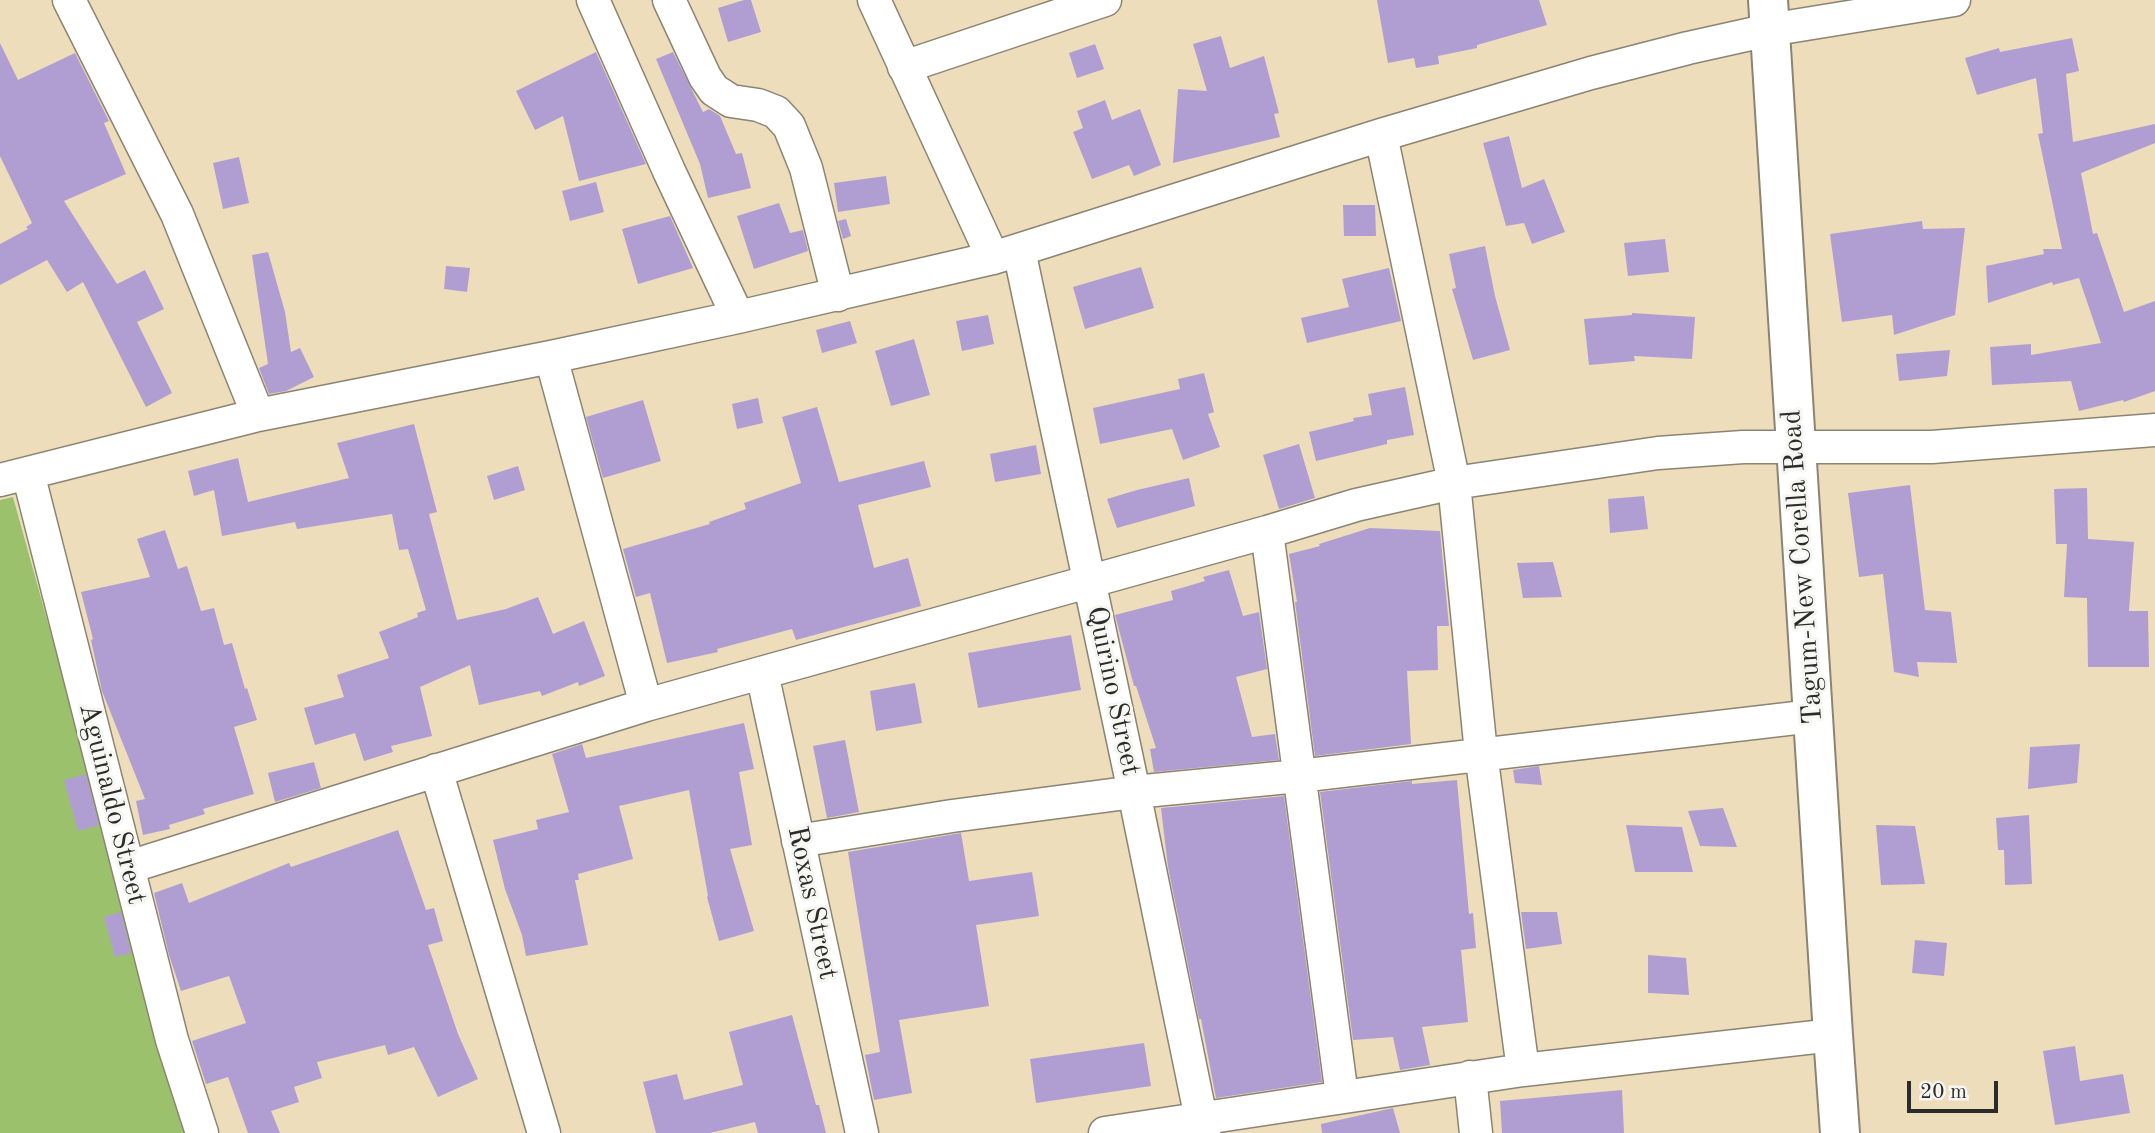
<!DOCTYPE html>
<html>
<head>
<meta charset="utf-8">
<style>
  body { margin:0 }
  #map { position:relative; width:2155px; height:1133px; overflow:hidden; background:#edddbb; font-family:"Old Standard TT",serif }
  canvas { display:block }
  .scale { position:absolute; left:1907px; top:1081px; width:91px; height:32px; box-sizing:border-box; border:4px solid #2b2b2b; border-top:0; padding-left:9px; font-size:21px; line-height:24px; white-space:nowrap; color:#2b2b2b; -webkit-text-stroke:5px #f6f6f2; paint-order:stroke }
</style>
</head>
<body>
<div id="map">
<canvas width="2155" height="1133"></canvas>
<div class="scale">20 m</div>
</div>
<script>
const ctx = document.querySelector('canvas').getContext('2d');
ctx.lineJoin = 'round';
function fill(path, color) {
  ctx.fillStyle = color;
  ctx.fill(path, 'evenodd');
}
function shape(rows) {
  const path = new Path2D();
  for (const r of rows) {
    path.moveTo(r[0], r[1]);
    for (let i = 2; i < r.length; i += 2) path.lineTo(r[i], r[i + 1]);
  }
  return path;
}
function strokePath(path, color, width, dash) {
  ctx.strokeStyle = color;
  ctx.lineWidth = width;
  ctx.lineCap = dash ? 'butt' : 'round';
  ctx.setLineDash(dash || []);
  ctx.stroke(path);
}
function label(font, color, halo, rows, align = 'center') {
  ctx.font = font + ' "Old Standard TT",serif';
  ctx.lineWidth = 6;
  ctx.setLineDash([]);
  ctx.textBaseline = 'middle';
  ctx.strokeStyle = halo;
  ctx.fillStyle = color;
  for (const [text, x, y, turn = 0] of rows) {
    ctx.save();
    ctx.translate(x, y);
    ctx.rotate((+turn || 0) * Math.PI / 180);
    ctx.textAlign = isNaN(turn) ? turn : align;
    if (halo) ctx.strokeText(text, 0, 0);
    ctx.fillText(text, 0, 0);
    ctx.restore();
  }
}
const green = shape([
  [13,497,160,1027,190,1133,0,1133,0,500]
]);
const building = shape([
  [744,0,751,0,761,32,728,42,718,8],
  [1377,0,1539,0,1547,25,1477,45,1477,48,1438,56,1439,64,1416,68,1414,58,1388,63],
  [1221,36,1230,68,1264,56,1279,113,1274,114,1280,137,1173,163,1178,89,1207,91,1193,44],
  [2072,38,2079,71,2066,74,2073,142,2155,124,2155,143,2081,173,2093,234,2097,233,2124,312,2155,301,2155,391,2124,402,2123,400,2079,411,2071,381,1992,385,1990,347,2031,344,2031,355,2101,343,2079,278,2053,285,2052,282,1988,303,1986,266,2044,254,2043,249,2062,249,2038,134,2043,133,2036,78,1977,95,1965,58,1999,48,2000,52],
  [0,43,18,80,75,53,109,121,104,123,126,174,64,201,117,284,145,270,164,309,137,322,172,393,146,407,83,282,67,292,47,260,0,285,0,244,28,229,26,227,32,223,0,156],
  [1095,44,1104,69,1077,78,1069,53],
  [596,52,646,164,579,181,563,116,535,130,516,91],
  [673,52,703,112,709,109,720,116,736,154,742,153,751,188,708,198,700,164,656,59],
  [1105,100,1112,120,1140,109,1161,165,1134,176,1129,165,1092,179,1073,132,1083,128,1077,111],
  [1509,136,1522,188,1544,179,1565,232,1532,244,1524,223,1506,226,1483,143],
  [239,157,249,203,223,209,213,163],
  [886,176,890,204,838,212,834,183],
  [596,182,604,212,570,221,562,191],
  [779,203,790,233,803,230,808,251,754,269,737,216],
  [1343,205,1375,205,1376,236,1344,236],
  [670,216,693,268,638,284,622,229],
  [846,219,851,236,843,239,838,221],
  [1922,221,1923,229,1965,228,1955,315,1894,335,1892,315,1842,322,1830,234],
  [1665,239,1669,272,1628,276,1624,243],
  [1485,246,1495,296,1510,350,1473,360,1452,289,1456,288,1449,254],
  [268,252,285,312,291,352,300,348,314,377,286,391,269,394,259,368,268,364,252,255],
  [446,266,470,268,467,292,444,289],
  [1141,267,1154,308,1085,329,1073,287],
  [1389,268,1401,321,1307,343,1301,318,1349,307,1342,279],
  [1632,313,1695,317,1692,359,1634,356,1635,361,1589,365,1584,319,1632,315],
  [988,315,994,344,962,351,956,321],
  [850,321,857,343,822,353,816,330],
  [914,339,930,395,891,406,875,351],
  [1950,350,1947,376,1899,381,1896,354],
  [1204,373,1214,412,1208,414,1220,447,1183,460,1172,429,1100,444,1093,408,1180,389,1178,379],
  [1405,387,1414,435,1387,440,1387,444,1316,461,1309,432,1354,421,1353,418,1372,415,1368,394],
  [758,398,763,423,737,429,732,404],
  [643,400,661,461,603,478,586,417],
  [817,407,839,482,924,461,931,487,858,505,874,568,908,558,921,606,796,640,792,629,717,649,718,652,667,663,650,593,636,597,623,549,710,524,709,522,746,509,744,503,801,483,782,417],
  [414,424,437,512,429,514,457,620,506,609,538,597,553,634,584,621,605,676,579,686,578,682,542,696,540,691,479,705,470,665,420,687,432,736,391,746,393,752,364,761,355,733,315,745,304,708,344,697,337,675,389,658,379,632,418,617,417,613,426,610,408,549,399,550,392,514,297,529,295,522,222,536,214,490,194,496,188,471,238,458,248,502,349,478,337,443],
  [1299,444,1315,498,1279,509,1263,455],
  [1036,445,1041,474,995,482,990,454],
  [518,466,525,490,494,500,487,476],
  [1189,478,1195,506,1117,528,1107,499,1137,490],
  [1910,485,1925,610,1951,612,1957,663,1917,662,1919,677,1894,672,1883,574,1859,577,1848,493],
  [2087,488,2088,539,2134,542,2129,611,2148,611,2149,667,2088,667,2087,598,2064,597,2067,544,2056,544,2054,489],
  [1644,496,1648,529,1610,533,1608,499],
  [1370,528,1440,531,1449,626,1437,626,1438,670,1407,671,1411,744,1315,756,1295,602,1297,602,1289,554,1320,546,1319,544],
  [165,530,178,569,187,566,201,611,214,608,224,645,232,643,245,689,247,688,257,720,234,727,254,794,203,809,205,814,169,825,170,829,143,835,136,801,145,799,102,691,91,640,93,639,81,592,150,577,137,539],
  [1553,562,1562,597,1523,598,1517,563],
  [1229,570,1243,616,1259,612,1267,669,1236,677,1252,737,1275,734,1279,760,1154,772,1150,749,1156,748,1136,686,1134,686,1115,615,1173,600,1171,591,1205,581,1203,577],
  [1071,635,1081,690,978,708,968,653],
  [915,683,922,723,876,731,870,691],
  [744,723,754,769,739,772,752,845,730,849,754,931,719,941,707,897,708,896,689,790,619,806,633,859,578,874,579,880,575,880,588,945,526,956,522,935,505,889,493,840,538,829,536,820,569,812,552,754,582,744,586,758],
  [845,740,859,812,827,818,813,746],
  [2080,744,2077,783,2028,789,2030,747],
  [314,762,321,788,275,802,268,773],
  [1539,766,1542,785,1515,783,1513,770],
  [86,774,99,825,78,831,64,780],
  [1457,780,1469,914,1473,913,1476,948,1461,950,1468,1022,1422,1027,1430,1065,1400,1070,1393,1037,1353,1040,1320,792,1412,781,1412,784],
  [1284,796,1322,1082,1216,1098,1201,1019,1199,1019,1168,867,1161,808],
  [1723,808,1737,847,1700,846,1688,811],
  [2029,815,2032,884,2005,885,2004,850,1998,850,1996,818],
  [1626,825,1682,827,1693,872,1635,872],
  [1876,825,1915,826,1925,884,1881,885],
  [398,830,426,910,434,908,443,941,428,945,458,1034,478,1079,438,1097,414,1047,388,1055,385,1045,317,1062,322,1078,294,1087,299,1102,271,1111,280,1133,248,1133,228,1077,206,1084,192,1041,246,1023,229,976,181,991,169,955,154,893,182,883,189,903,289,863,291,867],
  [961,833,969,881,1032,872,1039,916,976,925,989,1006,899,1020,912,1093,874,1100,865,1055,880,1052,848,852],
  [121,912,131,953,115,957,104,917],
  [1521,912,1557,912,1562,944,1526,949],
  [1915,940,1947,943,1944,976,1912,973],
  [1648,955,1686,958,1689,995,1648,993],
  [792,1015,816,1105,819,1105,826,1133,758,1133,755,1122,710,1133,656,1133,643,1082,677,1074,684,1100,743,1085,729,1032],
  [1144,1043,1151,1086,1036,1103,1030,1059],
  [2075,1046,2080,1081,2123,1074,2130,1113,2055,1125,2043,1051],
  [1622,1090,1624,1133,1502,1133,1500,1101],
  [1393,1108,1400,1133,1322,1133,1321,1124]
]);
const minor = shape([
  [69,0,177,214,258,415],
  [593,0,669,171,738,317],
  [669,0,705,77,714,90,731,101,758,105,776,112,789,126,806,168,838,295],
  [874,0,993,258],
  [904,67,1105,0],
  [1381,135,1454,483,1481,753,1523,1070],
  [1019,250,1134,792,1204,1133],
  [551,357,646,705],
  [28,473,172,1040,202,1133],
  [0,480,258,415,551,357,738,317,993,258,1381,135,1591,73,1688,48,1769,30,1954,0],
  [1267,532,1342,1096],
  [762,673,862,1133],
  [436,770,544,1133],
  [798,841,952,816,1134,792,1299,776,1813,716],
  [129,867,646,705,1267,532,1356,505,1454,483,1658,453,1743,447,1932,447,2155,430],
  [1470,1077,1476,1133],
  [1105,1133,1523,1070,1833,1035]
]);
const secondary = shape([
  [1768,0,1833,1035,1840,1133]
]);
const streetNames = [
  ["Tagum-New Corella Road",1803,567,-94],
  ["Quirino Street",1113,691,78],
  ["Aguinaldo Street",112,804,76],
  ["Roxas Street",812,903,78]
];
fill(green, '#9bc16c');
fill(building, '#b09ed3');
strokePath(minor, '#8c8473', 35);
strokePath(secondary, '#8c8473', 42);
strokePath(minor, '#fff', 32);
strokePath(secondary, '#fff', 38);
label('28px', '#2b2b2b', '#f6f6f2', streetNames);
</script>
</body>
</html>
